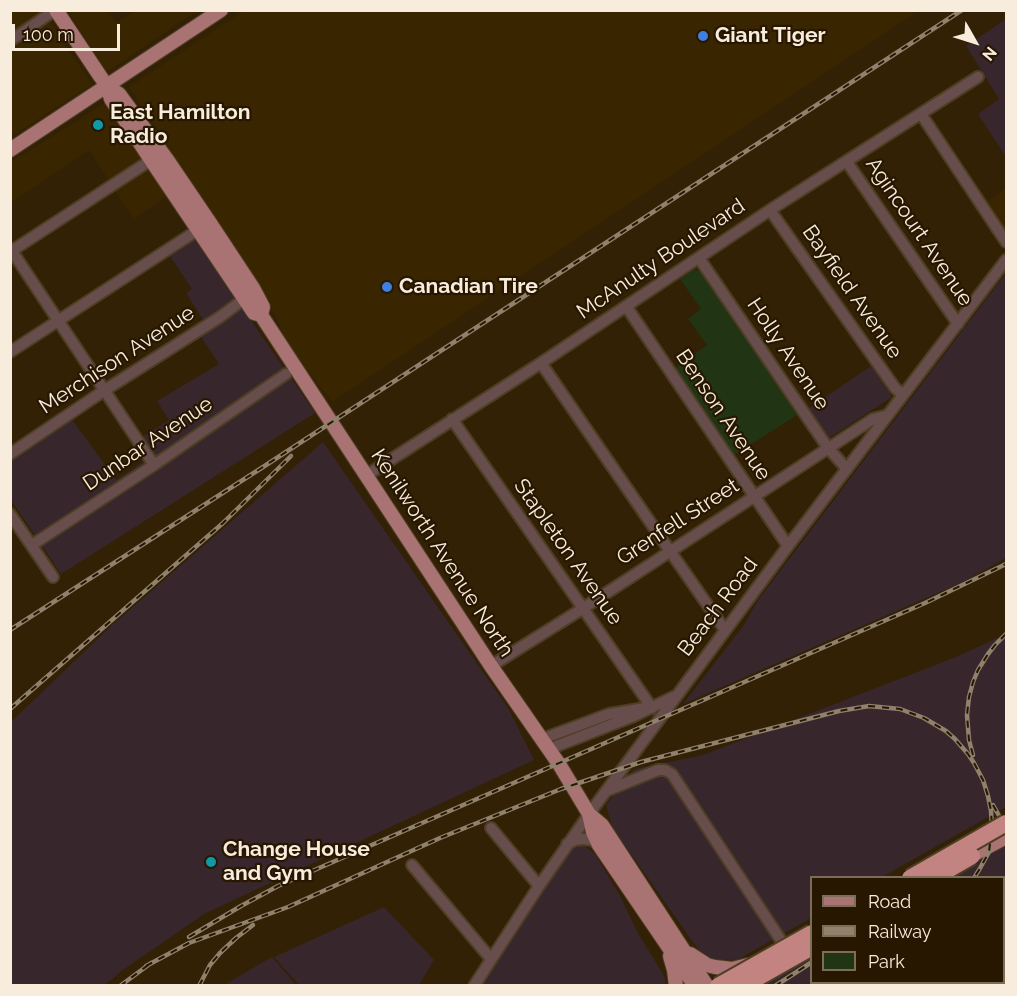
<!DOCTYPE html>
<html>
<head>
<meta charset="utf-8">
<style>
  body { margin:0 }
  #map { position:relative; width:1017px; height:996px; overflow:hidden; background:#322105; font-family:Raleway,sans-serif }
  canvas { display:block }
  .frame { position:absolute; inset:0; border:12px solid #f8eddd; pointer-events:none }
  .legend { position:absolute; left:810px; top:876px; width:195px; height:108px; box-sizing:border-box; background:#281700; border:2px solid #7b6d58; margin:0; padding:8px 10px; list-style:none; font-size:18px; color:#f8eddd }
  .legend li { display:flex; align-items:center; gap:12px; height:30px }
  .legend b { width:30px; border:2px solid #7b6d58 }
  .north { position:absolute; left:945px; top:12px; width:60px; height:60px; -webkit-text-stroke:4px #281700; paint-order:stroke; rotate:129deg; font-size:16px; font-weight:700; line-height:24px; text-align:center; color:#f8eddd }
  .north::after { content:''; display:block; margin:auto; width:21px; height:27px; background:#f8eddd; clip-path:polygon(50% 0,100% 100%,50% 72%,0 100%) }
  .scale { position:absolute; left:12px; top:24px; width:108px; height:27px; box-sizing:border-box; border:3px solid #f8eddd; border-top:0; padding-left:8px; font-size:18px; line-height:21px; white-space:nowrap; color:#f8eddd; -webkit-text-stroke:4px #281700; paint-order:stroke }
</style>
</head>
<body>
<div id="map">
<canvas width="1017" height="996"></canvas>
<div class="frame"></div>
<ul class="legend">
<li><b style="height:8px;background:#a87372"></b>Road</li>
<li><b style="height:8px;background:#8f816b"></b>Railway</li>
<li><b style="height:16px;background:#213514"></b>Park</li>
</ul>
<div class="north">N</div>
<div class="scale">100 m</div>
</div>
<script>
const ctx = document.querySelector('canvas').getContext('2d');
ctx.lineJoin = 'round';
function fill(path, color) {
  ctx.fillStyle = color;
  ctx.fill(path, 'evenodd');
}
function shape(rows) {
  const path = new Path2D();
  for (const r of rows) {
    path.moveTo(r[0], r[1]);
    for (let i = 2; i < r.length; i += 2) path.lineTo(r[i], r[i + 1]);
  }
  return path;
}
function strokePath(path, color, width, dash) {
  ctx.strokeStyle = color;
  ctx.lineWidth = width;
  ctx.lineCap = dash ? 'butt' : 'round';
  ctx.setLineDash(dash || []);
  ctx.stroke(path);
}
function label(font, color, halo, rows, align = 'center') {
  ctx.font = font + ' Raleway,sans-serif';
  ctx.lineWidth = 4.5;
  ctx.setLineDash([]);
  ctx.textBaseline = 'middle';
  ctx.strokeStyle = halo;
  ctx.fillStyle = color;
  for (const [text, x, y, turn = 0] of rows) {
    ctx.save();
    ctx.translate(x, y);
    ctx.rotate((+turn || 0) * Math.PI / 180);
    ctx.textAlign = isNaN(turn) ? turn : align;
    if (halo) ctx.strokeText(text, 0, 0);
    ctx.fillText(text, 0, 0);
    ctx.restore();
  }
}
const built = shape([
  [11,11,43,11,92,84,11,137],
  [68,11,107,11,116,23,135,11,197,11,107,72],
  [243,11,918,11,332,402,287,343,274,313,129,87],
  [105,103,167,196,134,219,89,150,11,203,11,162],
  [1006,187,1006,232,986,203]
]);
const industrial = shape([
  [1006,19,1006,157,978,114,999,99,966,46],
  [195,239,315,413,61,574,11,500,10,459,71,418,116,480,143,462,131,444,169,420,157,401,219,364,200,335,209,329,186,293,192,289,170,256],
  [1006,273,1006,558,963,582,683,704,744,625,758,600],
  [871,366,892,397,829,438,808,409],
  [323,442,508,708,534,760,204,914,120,972,105,985,11,985,11,722,110,627],
  [1006,634,1006,807,882,877,812,878,811,918,737,960,705,959,612,827,606,805,634,769,703,755,956,657],
  [577,843,585,846,595,854,619,894,639,935,662,972,665,979,665,986,480,986,572,846],
  [1006,845,1006,985,757,986,811,954,812,982,1004,982,1004,878,949,877],
  [384,907,434,960,419,985,299,985,274,957],
  [272,957,296,985,224,985]
]);
const green = shape([
  [693,270,696,270,700,272,797,415,734,455,675,368,707,345,688,319,701,309,680,279]
]);
const minor = shape([
  [10,41,55,10],
  [921,114,1006,242],
  [847,162,958,324],
  [770,210,895,388,903,395],
  [10,248,154,465],
  [10,252,151,160],
  [699,258,828,448,847,469],
  [626,306,788,546],
  [10,352,204,226],
  [541,363,670,551,725,630],
  [452,419,652,708],
  [10,454,105,390,220,317,244,299],
  [367,475,541,363,770,210,978,77],
  [10,514,53,577],
  [32,545,154,465,286,374],
  [491,666,582,609,873,419,888,415],
  [542,739,609,714,645,708],
  [549,749,634,716,673,697],
  [606,791,658,770,665,770,672,774,786,948],
  [491,828,539,886],
  [567,844,575,840,583,839,592,840,599,845],
  [412,865,491,959],
  [474,986,539,886,589,814,788,546,1006,260]
]);
const major = shape([
  [56,10,100,76,107,86,119,94,168,161,210,223,253,288,263,307,261,315],
  [107,86,111,99,151,160,254,313,261,315,491,666,559,764,589,814,593,832,599,845,695,986],
  [10,150,221,10],
  [589,814,602,825,707,986],
  [965,859,1006,837],
  [690,954,707,965,715,967,732,969,748,965],
  [670,956,674,970,676,986]
]);
const rail = shape([
  [10,630,263,467,962,10],
  [10,709,223,523,291,456],
  [973,755,969,740,967,715,969,697,973,682,978,670,988,654,995,645,1006,634],
  [993,805,1006,828],
  [1004,882,1006,882],
  [189,937,241,906,278,886,925,603,1006,564],
  [146,966,189,943,288,907,440,838,561,789,641,762,839,711,869,706,900,709,924,718,946,731,955,739,968,754,974,763,983,780,988,796,991,811,992,827,989,852,979,870,974,878],
  [120,986,151,963],
  [199,986,210,965,220,953,236,938,253,925],
  [775,986,812,962]
]);
const highwayBridge = shape([
  [910,878,1006,823],
  [934,878,972,856],
  [718,986,812,933],
  [743,986,812,947]
]);
const markers = [
  [703,36,6,"#3f7fe0"],
  [98,125,6,"#0f9aa8"],
  [387,287,6,"#3f7fe0"],
  [211,862,6,"#0f9aa8"]
];
const poiNames = [
  ["Giant Tiger",715,36],
  ["East Hamilton",110,113],
  ["Radio",110,137],
  ["Canadian Tire",399,287],
  ["Change House",223,850],
  ["and Gym",223,874]
];
const streetNames = [
  ["Agincourt Avenue",919,232,56],
  ["McAnulty Boulevard",661,259,-34],
  ["Bayfield Avenue",852,292,55],
  ["Holly Avenue",788,354,56],
  ["Merchison Avenue",117,360,-33],
  ["Benson Avenue",723,415,56],
  ["Dunbar Avenue",148,444,-34],
  ["Grenfell Street",678,522,-33],
  ["Stapleton Avenue",568,552,55],
  ["Kenilworth Avenue North",442,553,57],
  ["Beach Road",718,607,-53]
];
fill(built, '#3a2501');
fill(industrial, '#38262d');
fill(green, '#213514');
strokePath(minor, '#4e3e23', 14);
strokePath(major, '#4e3e23', 16);
strokePath(minor, '#674d4c', 10);
strokePath(major, '#a87372', 14);
strokePath(rail, '#8f816b', 4.5);
strokePath(rail, '#281700', 2, [7]);
strokePath(highwayBridge, '#4e3e23', 20, []);
strokePath(highwayBridge, '#c28381', 16);
for (const [x, y, r, color] of markers) {
  const dot = new Path2D();
  dot.arc(x, y, r, 0, 2 * Math.PI);
  ctx.fillStyle = color;
  ctx.fill(dot);
  strokePath(dot, '#281700', 2);
}
label('bold 21px', '#f8eddd', '#281700', poiNames, 'left');
label('21px', '#f8eddd', '#281700', streetNames);
</script>
</body>
</html>
